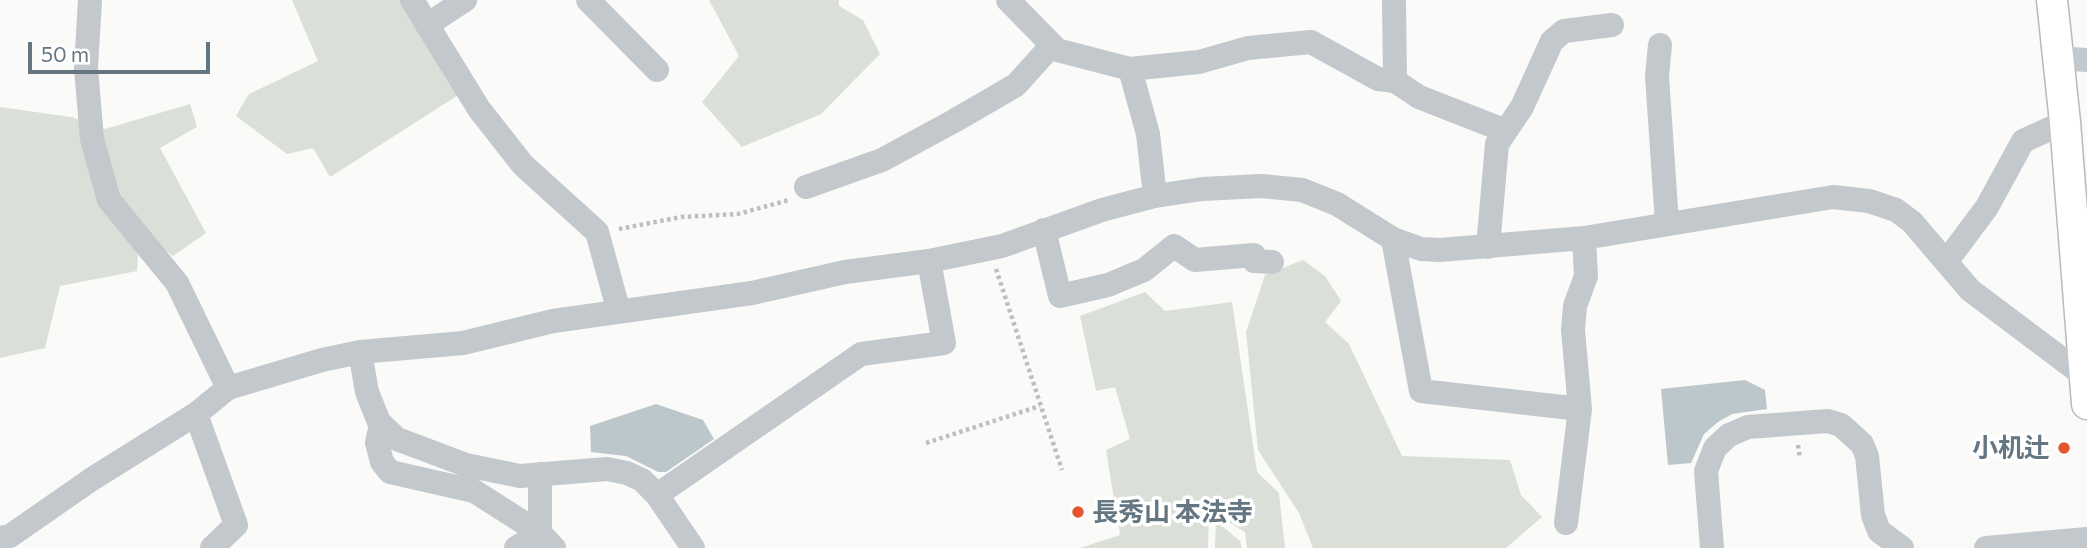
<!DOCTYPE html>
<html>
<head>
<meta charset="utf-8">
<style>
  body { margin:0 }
  #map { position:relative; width:2087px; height:548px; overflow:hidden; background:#fafaf8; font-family:Commissioner,sans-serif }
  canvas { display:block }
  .scale { position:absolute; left:28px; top:42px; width:182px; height:32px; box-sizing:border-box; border:4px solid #657683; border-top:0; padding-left:9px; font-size:21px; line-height:24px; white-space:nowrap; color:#657683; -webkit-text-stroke:5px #fff; paint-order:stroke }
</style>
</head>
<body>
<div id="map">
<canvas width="2087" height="548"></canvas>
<div class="scale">50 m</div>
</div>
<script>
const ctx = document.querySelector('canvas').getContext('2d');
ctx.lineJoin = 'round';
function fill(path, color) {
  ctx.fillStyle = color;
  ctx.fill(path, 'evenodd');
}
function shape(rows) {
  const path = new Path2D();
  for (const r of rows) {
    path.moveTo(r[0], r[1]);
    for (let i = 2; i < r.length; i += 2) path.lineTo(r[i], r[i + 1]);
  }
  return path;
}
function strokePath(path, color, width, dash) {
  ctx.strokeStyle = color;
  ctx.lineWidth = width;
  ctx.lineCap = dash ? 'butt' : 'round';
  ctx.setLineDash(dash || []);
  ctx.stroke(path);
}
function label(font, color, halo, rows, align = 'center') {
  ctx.font = font + ' Commissioner,"Noto Sans JP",sans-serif';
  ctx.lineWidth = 7;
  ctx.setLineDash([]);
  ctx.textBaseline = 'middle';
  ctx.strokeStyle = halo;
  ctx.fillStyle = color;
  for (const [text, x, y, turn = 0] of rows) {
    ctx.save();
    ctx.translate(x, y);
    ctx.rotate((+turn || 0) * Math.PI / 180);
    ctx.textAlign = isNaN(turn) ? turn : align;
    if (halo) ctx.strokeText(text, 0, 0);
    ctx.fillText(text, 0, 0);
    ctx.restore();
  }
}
const green = shape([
  [292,0,403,0,460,94,330,177,313,148,287,154,236,116,249,94,318,61],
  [709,0,839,0,839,6,863,20,880,54,821,114,742,147,702,102,739,56],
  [190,104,197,127,160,148,206,233,173,256,139,231,137,271,60,286,45,348,0,358,0,107,71,117,105,129],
  [1303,260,1325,276,1341,301,1325,322,1349,344,1402,456,1510,460,1521,495,1542,517,1506,548,1313,548,1299,513,1258,450,1246,332,1265,275],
  [1145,292,1165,311,1232,302,1257,472,1279,493,1285,548,1247,548,1245,532,1209,510,1208,548,1080,548,1120,535,1106,450,1130,439,1115,387,1096,391,1080,316],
  [1216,521,1240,541,1242,548,1215,548]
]);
const water = shape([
  [1745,380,1765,390,1767,409,1732,414,1718,422,1704,434,1691,463,1668,465,1661,389],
  [656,404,703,420,714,439,666,472,658,472,626,456,591,452,590,426]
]);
const path = shape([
  [619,229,681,217,738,214,789,200],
  [996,269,1062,470],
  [926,443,1040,406],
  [1798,445,1800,459]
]);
const minor = shape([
  [90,0,86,68,92,139,109,200,177,283,228,388],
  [412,0,479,109,523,165,597,232,619,312],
  [588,0,657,70],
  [1008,0,1057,50,1130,69,1148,134,1155,196],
  [1394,0,1395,81],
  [427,25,465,0],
  [1660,45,1657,76,1667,223],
  [2057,58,2087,60],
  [1130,69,1199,62,1248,48,1311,42,1378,79,1395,81,1419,97,1506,131],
  [806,187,882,160,954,121,1016,85,1052,45],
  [1044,230,1060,296,1108,285,1144,270,1174,246,1195,260,1254,255,1254,261,1272,262],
  [1393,239,1421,391,1580,409],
  [1488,247,1497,144,1522,107,1552,41,1564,31,1612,25],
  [1946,262,1987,207,2023,141,2065,122],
  [360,352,367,392,379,422,397,439,466,465,520,476,607,469,627,473,642,480,657,495,693,548],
  [196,414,236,525,212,548],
  [381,424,377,443,382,462,390,472,474,491,540,533],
  [657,495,861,354,944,343,929,261],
  [1566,523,1580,409,1573,330,1575,306,1586,276,1584,238],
  [540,533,540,474],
  [0,538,10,536,92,479,196,414,228,388,322,360,360,352,463,343,553,321,752,293,845,272,929,261,1002,246,1102,210,1155,196,1202,189,1262,186,1302,190,1337,204,1393,239,1421,249,1440,250,1584,238,1833,197,1869,201,1896,210,1912,222,1970,290,2087,378],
  [516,548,540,533,554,548],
  [1712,548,1706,471,1715,448,1729,435,1748,427,1828,421,1841,425,1862,444,1867,456,1873,515,1879,531,1902,548],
  [1986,548,2087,539]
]);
const major = shape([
  [2052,0,2065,122,2087,404]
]);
const markers = [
  [2064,448,7,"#e4572e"],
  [1078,512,7,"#e4572e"]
];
const poiNames = [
  ["小机辻",2050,448],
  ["長秀山 本法寺",1092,512,"left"]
];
fill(green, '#dadfd7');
fill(water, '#bbc7cb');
strokePath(major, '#b5babe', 33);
strokePath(path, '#bbbfc2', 4.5, [3.5, 3.5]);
strokePath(minor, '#c3c8cc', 24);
strokePath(major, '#fff', 30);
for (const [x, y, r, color] of markers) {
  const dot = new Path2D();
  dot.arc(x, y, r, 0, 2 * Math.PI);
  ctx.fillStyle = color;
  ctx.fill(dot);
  strokePath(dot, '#fff', 2.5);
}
label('bold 26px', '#657683', '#fff', poiNames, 'right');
</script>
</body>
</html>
